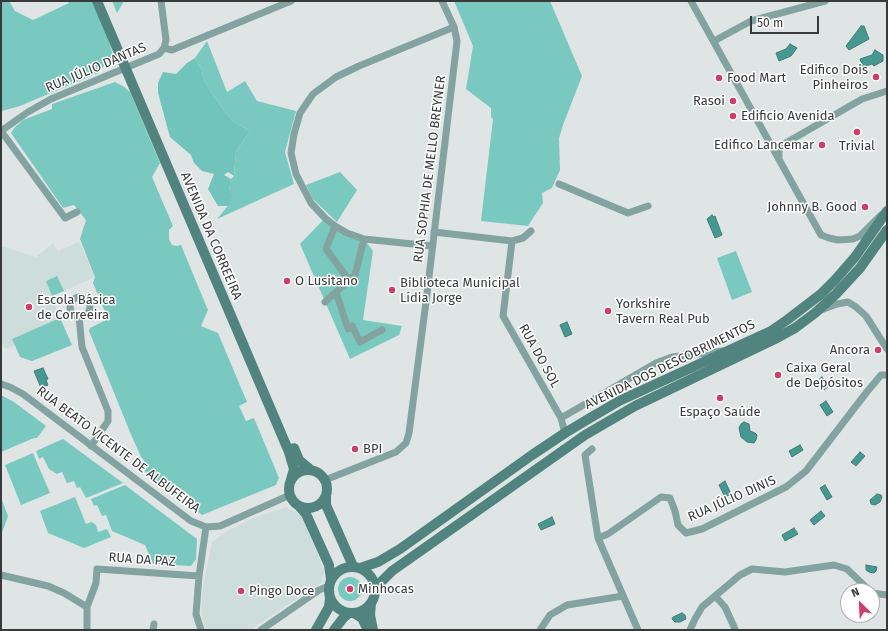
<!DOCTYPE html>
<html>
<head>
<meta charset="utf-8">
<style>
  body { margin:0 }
  #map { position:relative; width:888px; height:631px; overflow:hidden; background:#dfe5e4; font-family:"Fira Sans",sans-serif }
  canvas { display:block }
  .frame { position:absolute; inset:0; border:2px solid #373a39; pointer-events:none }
  .north { position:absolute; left:840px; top:583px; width:40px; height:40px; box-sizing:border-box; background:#fff; border:1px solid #afb0b0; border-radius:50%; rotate:336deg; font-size:11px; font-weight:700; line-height:16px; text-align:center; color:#373a39 }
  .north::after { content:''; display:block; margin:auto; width:14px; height:18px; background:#cd3f68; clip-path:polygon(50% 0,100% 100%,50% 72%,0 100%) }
  .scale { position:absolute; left:750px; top:16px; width:69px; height:18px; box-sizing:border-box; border:2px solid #373a39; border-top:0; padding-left:5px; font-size:12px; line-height:14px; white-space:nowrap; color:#373a39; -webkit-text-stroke:3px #fff; paint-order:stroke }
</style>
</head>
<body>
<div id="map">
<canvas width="888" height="631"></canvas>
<div class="frame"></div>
<div class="north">N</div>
<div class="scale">50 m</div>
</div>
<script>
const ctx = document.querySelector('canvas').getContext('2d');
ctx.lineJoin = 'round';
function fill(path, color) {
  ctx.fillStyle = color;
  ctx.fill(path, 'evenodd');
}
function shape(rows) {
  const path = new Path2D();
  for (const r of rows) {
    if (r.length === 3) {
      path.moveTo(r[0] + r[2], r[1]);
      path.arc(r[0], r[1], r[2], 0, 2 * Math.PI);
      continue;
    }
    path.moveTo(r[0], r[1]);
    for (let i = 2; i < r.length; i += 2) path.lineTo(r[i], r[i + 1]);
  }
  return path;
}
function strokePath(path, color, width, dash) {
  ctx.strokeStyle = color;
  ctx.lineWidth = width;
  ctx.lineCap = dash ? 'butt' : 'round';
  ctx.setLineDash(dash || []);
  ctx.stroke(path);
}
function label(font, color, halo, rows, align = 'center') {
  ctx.font = font + ' "Fira Sans",sans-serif';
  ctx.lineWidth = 3;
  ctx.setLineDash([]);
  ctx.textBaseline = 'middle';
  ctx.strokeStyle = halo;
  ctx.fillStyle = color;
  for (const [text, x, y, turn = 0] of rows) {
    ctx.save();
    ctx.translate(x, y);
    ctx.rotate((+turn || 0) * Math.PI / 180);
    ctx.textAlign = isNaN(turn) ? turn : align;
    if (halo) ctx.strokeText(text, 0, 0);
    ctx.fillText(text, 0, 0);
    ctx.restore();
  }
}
const built = shape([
  [79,242,95,277,52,296,60,318,72,345,32,361,20,357,15,345,5,349,1,341,1,246,36,257,53,243,58,251],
  [286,507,301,515,320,560,324,572,321,583,250,630,205,630,202,616,201,608,203,587,212,542,226,532,251,519]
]);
const green = shape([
  [1,1,9,1,15,11,33,20,69,3,68,1,92,1,107,35,113,55,98,73,20,106,2,111,1,110],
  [112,1,124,1,117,13],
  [454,1,550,1,582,76,563,125,559,138,560,170,552,188,542,193,543,203,528,226,481,221,493,119,491,117,491,108,466,89,473,46],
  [207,41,227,92,245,81,257,101,296,111,285,152,294,184,217,219,231,202,229,190,231,179,234,176,236,151,250,131,234,122,224,111,205,83,201,68,195,58],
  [115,82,123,86,130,92,160,163,152,177,173,226,169,230,169,239,172,245,177,246,181,245,208,310,201,326,218,333,247,402,239,406,246,421,254,418,279,478,276,485,202,515,139,467,144,460,141,457,130,432,89,331,90,328,108,319,93,283,95,277,80,239,86,220,74,205,63,208,11,133,15,127,23,120,52,109,52,104],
  [340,172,357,190,337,222,313,199,306,185],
  [325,218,364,239,373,251,363,320,402,326,399,335,350,359,300,244],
  [736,251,752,292,732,300,717,258],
  [57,276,64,291,52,296,46,281],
  [60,318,72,345,32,361,20,357,12,339],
  [1,395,14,402,46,426,37,438,34,438,1,452],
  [63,439,123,483,86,498,80,487,77,488,74,481,67,483,62,472,57,474,49,469,43,457,39,459,36,451],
  [33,453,50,493,21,505,5,465],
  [125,485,197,539,196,559,191,566,153,564,145,545,112,531,106,515,102,516,97,505,94,506,91,499],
  [75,497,86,524,92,522,96,525,98,532,107,529,111,537,84,548,48,533,40,511],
  [1,498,8,516,2,533,1,533],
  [350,589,12]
]);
const forest = shape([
  [195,58,201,68,205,83,224,111,234,122,250,131,236,151,234,176,228,172,224,175,231,179,229,190,232,195,231,202,228,206,218,206,208,189,214,174,202,171,194,163,191,155,170,137,158,93,158,83,163,72,176,74,187,63]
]);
const water = shape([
  [861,26,864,26,869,39,849,50,846,46,861,26],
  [790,44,797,48,791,56,779,61,776,53,786,49,790,44],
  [875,50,883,55,883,61,874,66,872,64,863,67,860,59,872,55,875,50],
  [712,215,713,217,715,216,722,235,715,238,707,219,712,215],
  [567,322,572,334,565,337,560,325,567,322],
  [43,368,48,379,46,380,48,385,41,388,34,371,43,368],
  [822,377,829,386,824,390,817,381,822,377],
  [826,401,833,412,827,416,820,405,826,401],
  [744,422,749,424,750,431,755,433,757,435,756,440,754,443,747,442,741,437,739,428,741,424,744,422],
  [800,445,803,450,792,457,789,451,800,445],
  [860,452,865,456,856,466,851,462,860,452],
  [725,481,731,494,725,497,719,485,725,481],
  [825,485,832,497,827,500,820,488,825,485],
  [877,494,881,495,882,497,880,502,875,505,871,504,870,500,877,494],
  [821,511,825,516,814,525,810,520,821,511],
  [552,517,555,524,541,530,538,524,552,517],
  [794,528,798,534,785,541,782,535,794,528],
  [866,565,877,567,876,571,874,573,869,572,866,570,866,565],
  [682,613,685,615,686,619,680,622,675,622,672,619,673,617,682,613]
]);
const street = shape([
  [691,1,821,235,829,238,838,240,853,239,860,236,881,215],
  [714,41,751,21,825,1],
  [164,48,172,50,291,1],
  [1,131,28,112,51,99,159,54,164,48,166,40,161,1],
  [1,131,65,218,77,212],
  [779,158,779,149,784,144,862,99,887,91],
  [559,184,628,213,648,206],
  [434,232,512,241,523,238,531,231],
  [512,241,503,316,561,418,565,433],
  [432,246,364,239,347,233,335,226,325,218,311,203,296,174,291,153,294,134,300,113,313,94,336,77,359,66,454,27],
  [349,280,355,275,364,239],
  [336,292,348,329,352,326,360,342,382,330],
  [80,307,10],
  [325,302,349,280,326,249,335,226],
  [821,310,837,304,848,302,856,307,866,316,887,349],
  [79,317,82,347,108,411,108,421,91,446],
  [1,384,10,387,23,394,191,521,206,527,220,526,290,495],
  [561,418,656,363,672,357,723,351],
  [592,449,585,455,598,538,638,630],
  [325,480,396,452,406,443,409,433,426,302,457,41,454,27,442,1],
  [598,538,608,534,661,497,670,498,675,511,678,525,686,533,702,529,786,487,806,471,866,393,881,375,887,375],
  [1,575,48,586,64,593,87,607],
  [872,593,887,595],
  [715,596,725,607,735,629,734,630],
  [87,630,87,607,96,583,97,569,199,576],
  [153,630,154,624],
  [201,630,196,614,199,576,206,527],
  [261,630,319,590,329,586],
  [540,630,550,615,567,605,623,596],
  [690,630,695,619,702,607,740,575,752,569,785,572,834,565,847,569,870,591]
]);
const secondary = shape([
  [97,1,289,452,294,469,290,483],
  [294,448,299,460,311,470],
  [308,489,19],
  [326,496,326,505,353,566],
  [299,506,306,514,329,565,331,579],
  [352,590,23],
  [360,568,378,562,400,549,532,455,565,433,590,418,619,401,771,331,787,320,821,294,835,280,855,257,887,211],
  [375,588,392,571,585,435,635,406,775,339,795,328,815,313,836,294,860,268,887,230],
  [371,603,370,615,373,630],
  [354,613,362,618,368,630],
  [316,630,329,607,330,598],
  [334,630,344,617,349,613]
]);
const markers = [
  [876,77,4,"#cd3f68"],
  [719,78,4,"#cd3f68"],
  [733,101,4,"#cd3f68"],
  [733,116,4,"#cd3f68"],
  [857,132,4,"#cd3f68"],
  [822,145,4,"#cd3f68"],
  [865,207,4,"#cd3f68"],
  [287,281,4,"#cd3f68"],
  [392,290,4,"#cd3f68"],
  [29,307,4,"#cd3f68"],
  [608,311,4,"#cd3f68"],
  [878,350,4,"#cd3f68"],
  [778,375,4,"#cd3f68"],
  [720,398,4,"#cd3f68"],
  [355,449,4,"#cd3f68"],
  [350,589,4,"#cd3f68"],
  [241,591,4,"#cd3f68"]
];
const streetNames = [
  ["RUA JÚLIO DANTAS",96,68,-23],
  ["RUA SOPHIA DE MELLO BREYNER",430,169,-83],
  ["AVENIDA DA CORREEIRA",211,236,67],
  ["RUA DO SOL",539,356,61],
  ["AVENIDA DOS DESCOBRIMENTOS",670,365,-26],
  ["RUA BEATO VICENTE DE ALBUFEIRA",118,450,37],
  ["RUA JÚLIO DINIS",732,499,-24],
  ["RUA DA PAZ",142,560,4]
];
const poiNames = [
  ["Edifico Dois",868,70,"right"],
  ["Pinheiros",868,85,"right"],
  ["Food Mart",727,78],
  ["Rasoi",725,101,"right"],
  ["Edificio Avenida",741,116],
  ["Edifico Lancemar",814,145,"right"],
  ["Trivial",857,146,"center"],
  ["Johnny B. Good",857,207,"right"],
  ["O Lusitano",295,281],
  ["Biblioteca Municipal",400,283],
  ["Lídia Jorge",400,298],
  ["Escola Básica",37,300],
  ["de Correeira",37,315],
  ["Yorkshire",616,304],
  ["Tavern Real Pub",616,319],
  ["Ancora",870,350,"right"],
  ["Caixa Geral",786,368],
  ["de Depósitos",786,383],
  ["Espaço Saúde",720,412,"center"],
  ["BPI",363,449],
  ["Minhocas",358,589],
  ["Pingo Doce",249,591]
];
fill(built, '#cddddb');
fill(green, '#7ac9c1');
fill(forest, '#71c4bb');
fill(water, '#469991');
strokePath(water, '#427c77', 1);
strokePath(street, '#82a39f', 7);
strokePath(secondary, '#51847e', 10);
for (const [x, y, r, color] of markers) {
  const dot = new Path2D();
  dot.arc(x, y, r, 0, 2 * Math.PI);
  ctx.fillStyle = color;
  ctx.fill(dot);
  strokePath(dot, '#fff', 1.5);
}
label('13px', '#373a39', '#fff', streetNames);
label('13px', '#373a39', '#fff', poiNames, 'left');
</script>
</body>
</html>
